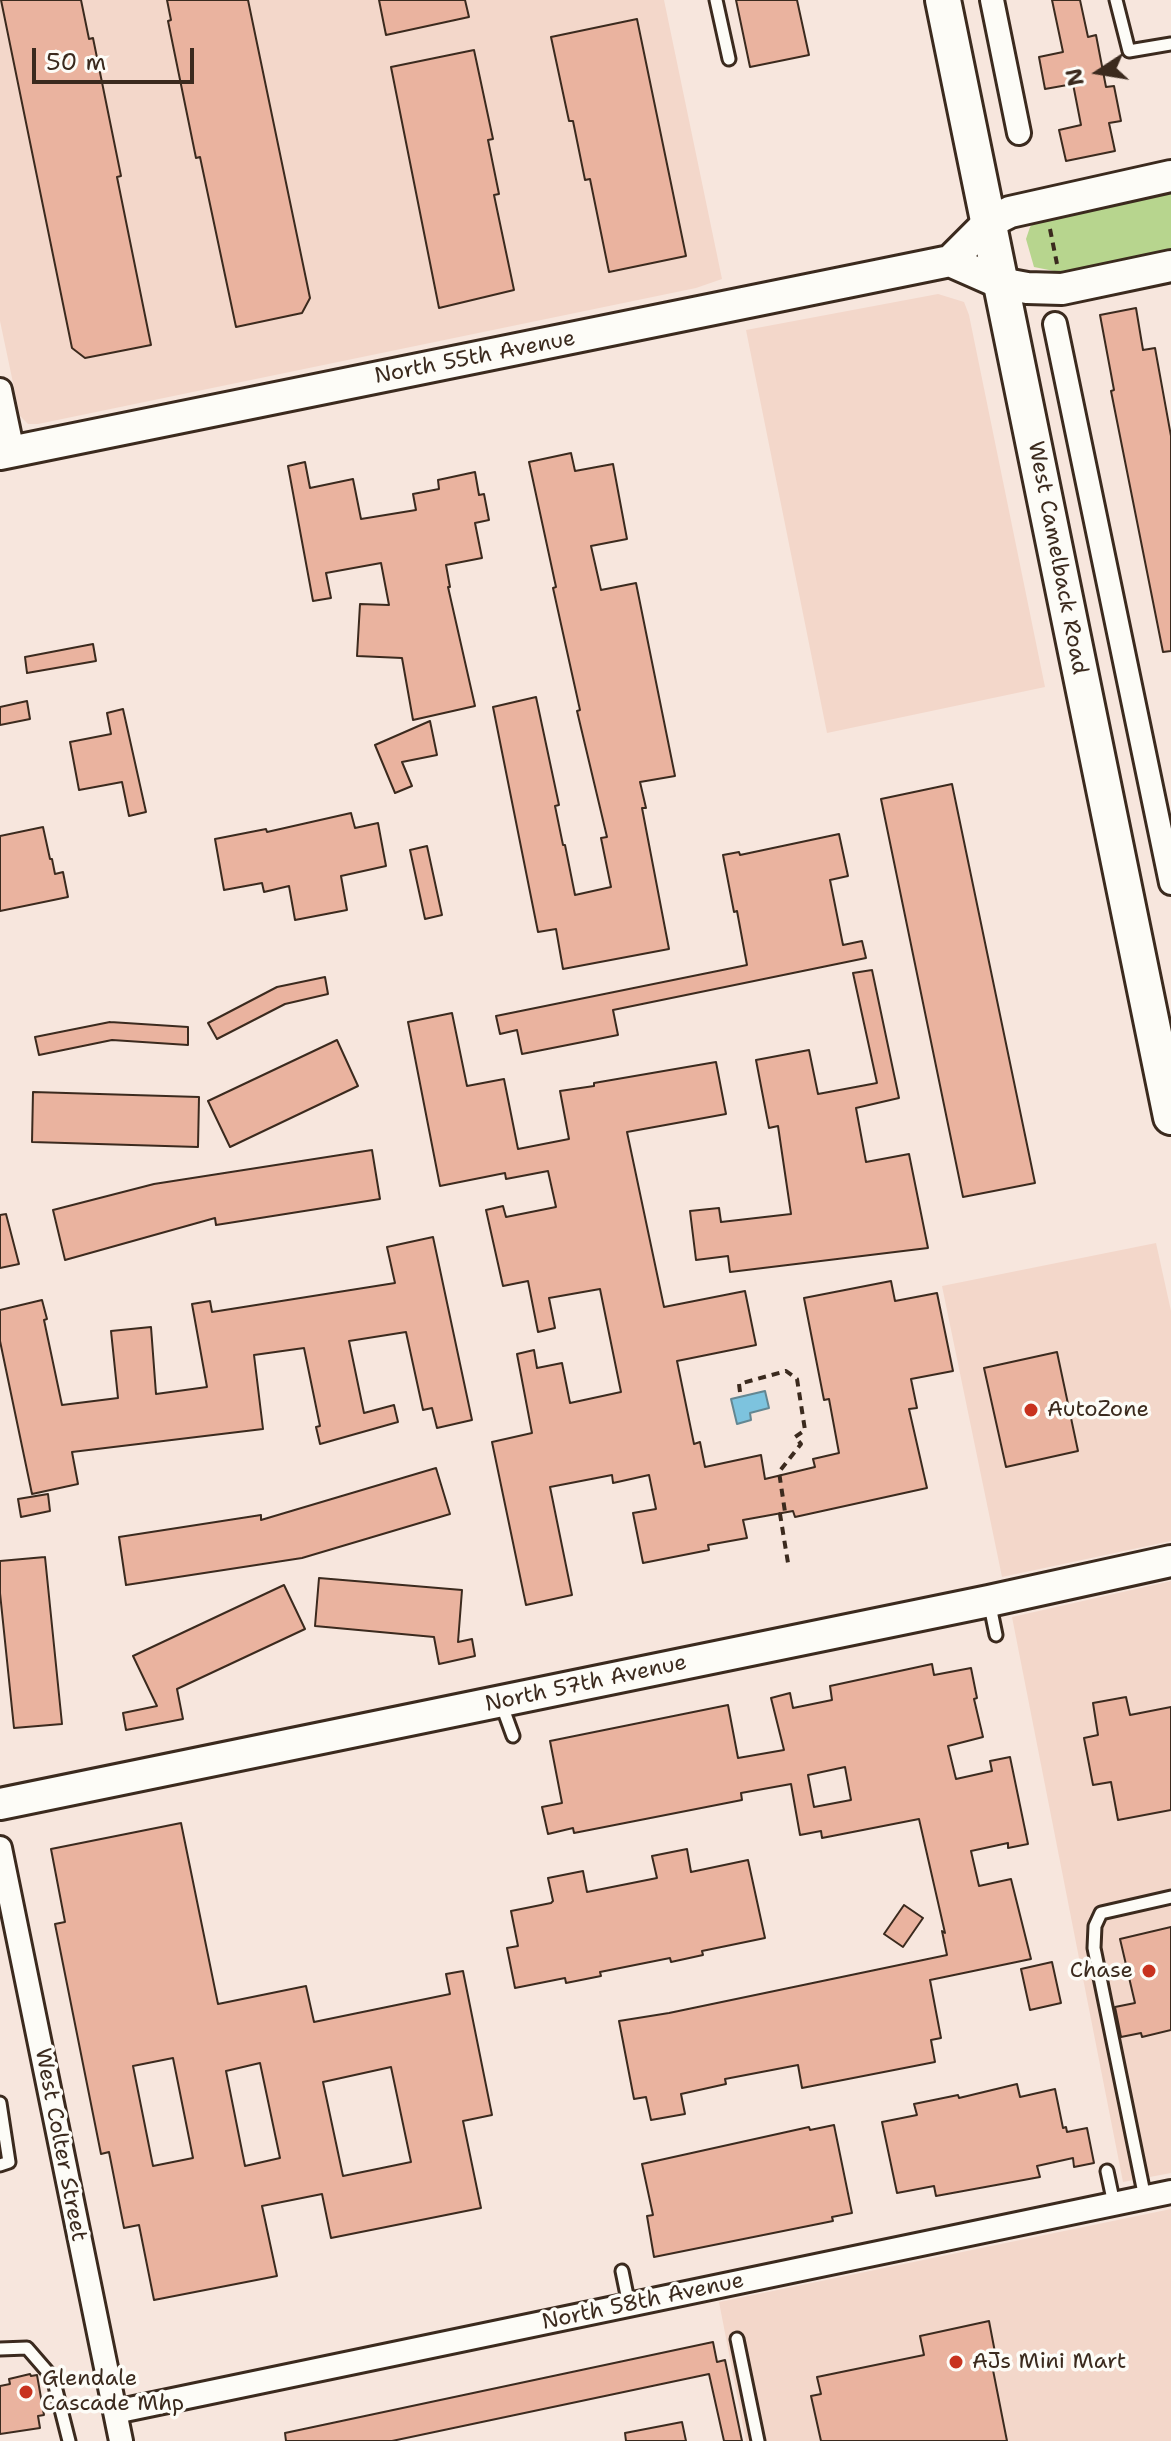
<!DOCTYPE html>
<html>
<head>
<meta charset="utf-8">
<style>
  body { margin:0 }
  #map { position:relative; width:1171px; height:2441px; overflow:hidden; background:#f7e6dd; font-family:"Shantell Sans",sans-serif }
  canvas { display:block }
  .north { position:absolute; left:1059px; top:32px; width:80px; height:80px; -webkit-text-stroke:6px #fdfcf7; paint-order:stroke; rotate:258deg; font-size:22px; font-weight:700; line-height:32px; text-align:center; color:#3b2a1e }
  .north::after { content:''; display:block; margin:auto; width:28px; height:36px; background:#3b2a1e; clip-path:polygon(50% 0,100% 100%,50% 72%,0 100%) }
  .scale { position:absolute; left:32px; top:48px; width:162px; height:36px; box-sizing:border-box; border:4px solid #3b2a1e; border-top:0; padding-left:10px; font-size:24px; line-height:28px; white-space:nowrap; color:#3b2a1e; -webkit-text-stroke:6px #fdfcf7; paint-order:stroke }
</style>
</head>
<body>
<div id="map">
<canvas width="1171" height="2441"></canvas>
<div class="north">N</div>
<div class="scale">50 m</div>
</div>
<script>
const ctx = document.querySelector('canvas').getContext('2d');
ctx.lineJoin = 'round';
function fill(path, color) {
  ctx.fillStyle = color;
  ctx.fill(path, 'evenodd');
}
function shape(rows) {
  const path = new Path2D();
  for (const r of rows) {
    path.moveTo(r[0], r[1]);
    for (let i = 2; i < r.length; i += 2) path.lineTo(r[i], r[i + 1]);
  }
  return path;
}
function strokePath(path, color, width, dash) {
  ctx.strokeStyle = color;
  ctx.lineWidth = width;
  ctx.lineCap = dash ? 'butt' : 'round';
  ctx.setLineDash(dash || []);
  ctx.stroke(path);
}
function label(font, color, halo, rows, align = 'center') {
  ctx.font = font + ' "Shantell Sans",sans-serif';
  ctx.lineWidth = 7;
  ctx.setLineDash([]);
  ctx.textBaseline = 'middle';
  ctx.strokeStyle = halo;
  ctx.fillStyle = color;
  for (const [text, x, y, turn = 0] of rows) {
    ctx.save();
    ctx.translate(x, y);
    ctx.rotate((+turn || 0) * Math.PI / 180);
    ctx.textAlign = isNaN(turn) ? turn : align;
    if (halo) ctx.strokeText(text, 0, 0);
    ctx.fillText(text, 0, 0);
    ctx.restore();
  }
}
const built = shape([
  [0,0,664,0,722,279,696,288,38,424,28,424,20,416,0,321],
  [938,294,964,302,969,315,1045,687,827,733,746,330],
  [1156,1243,1171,1311,1171,1541,1002,1577,942,1286],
  [1171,1581,1171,2173,1123,2182,1012,1617],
  [1171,2209,1171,2441,746,2441,719,2302]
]);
const green = shape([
  [1171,188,1171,253,1078,272,1059,272,1034,267,1026,239,1030,227,1037,219]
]);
const water = shape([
  [765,1391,769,1408,750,1413,751,1420,737,1424,731,1399,765,1391]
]);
const building = shape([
  [1,0,81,0,89,39,93,38,121,176,117,177,151,345,85,358,72,348,1,0],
  [167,0,248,0,310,298,302,313,236,327,200,157,196,158,168,21,171,20,167,0],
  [379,0,465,0,469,17,386,35,379,0],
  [736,0,797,0,809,55,750,67,736,0],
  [1052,0,1080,0,1088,37,1096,35,1106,87,1114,86,1121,121,1109,123,1115,151,1066,161,1059,130,1081,125,1073,84,1045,89,1039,57,1063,52,1052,0],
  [637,19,686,256,609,272,590,179,585,180,573,121,569,121,551,37,637,19],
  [474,50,493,139,488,140,499,194,494,195,514,290,439,308,391,67,474,50],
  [1136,308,1143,350,1155,348,1171,436,1171,651,1163,652,1111,391,1114,390,1100,315,1136,308],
  [571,453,575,471,613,464,627,539,591,546,601,590,636,583,675,776,640,782,646,808,642,808,669,949,563,969,556,929,538,932,493,707,536,697,559,805,555,806,563,845,565,845,575,895,611,887,601,838,607,837,577,711,580,710,553,588,556,587,529,462,571,453],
  [305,462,310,488,353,479,361,519,416,510,413,494,439,489,438,480,475,472,479,495,484,494,489,520,475,523,482,558,446,565,450,587,448,587,475,706,413,720,402,658,357,656,360,604,389,605,381,563,326,573,331,598,313,601,288,466,305,462],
  [93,644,96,661,27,673,25,657,93,644],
  [27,701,30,719,0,725,0,707,27,701],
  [123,709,146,812,129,816,122,782,79,790,70,742,111,734,107,713,123,709],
  [430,721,437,755,402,762,412,786,395,793,375,745,430,721],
  [952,784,1035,1183,963,1197,881,799,952,784],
  [351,813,355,828,378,823,386,866,341,876,347,910,295,920,289,886,264,892,262,883,224,890,215,839,266,829,267,832,351,813],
  [43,827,50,859,52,859,55,874,63,872,68,897,0,911,0,836,43,827],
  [839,834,848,876,830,880,843,945,862,941,866,958,613,1010,618,1035,522,1054,517,1030,500,1034,496,1016,747,965,737,911,734,912,723,855,739,852,740,855,839,834],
  [427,846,442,915,425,919,410,850,427,846],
  [872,970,899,1098,856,1108,866,1162,909,1154,928,1248,730,1272,728,1256,696,1260,690,1211,719,1208,721,1222,791,1214,778,1126,769,1128,756,1060,809,1050,818,1094,877,1083,853,973,872,970],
  [325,977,328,994,285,1004,217,1039,208,1023,277,987,325,977],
  [452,1013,467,1086,504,1079,518,1149,569,1139,560,1091,594,1086,594,1083,716,1062,726,1114,627,1132,664,1307,745,1291,756,1345,677,1361,694,1444,700,1442,705,1467,761,1455,765,1479,815,1467,813,1459,839,1453,829,1399,824,1400,804,1298,891,1281,895,1301,937,1293,953,1371,911,1379,917,1408,909,1409,927,1488,795,1517,793,1511,743,1520,747,1538,708,1545,709,1550,643,1563,633,1513,656,1509,649,1475,613,1483,612,1475,550,1487,572,1595,526,1605,492,1442,532,1433,517,1354,534,1350,537,1368,562,1363,570,1403,621,1392,600,1289,549,1298,555,1328,538,1332,528,1281,503,1286,486,1210,503,1206,506,1217,556,1207,548,1171,506,1179,505,1173,440,1186,408,1022,452,1013],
  [110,1022,188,1027,188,1045,112,1040,39,1055,35,1037,110,1022],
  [337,1040,358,1086,230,1147,208,1101,337,1040],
  [33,1092,199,1097,198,1147,32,1142,33,1092],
  [372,1150,380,1199,216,1225,215,1218,65,1260,53,1210,154,1184,372,1150],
  [6,1214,19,1264,0,1268,0,1215,6,1214],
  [433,1237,472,1420,437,1428,432,1408,423,1410,406,1332,349,1341,364,1413,394,1405,398,1422,320,1444,316,1427,320,1426,304,1348,254,1355,263,1429,72,1452,78,1484,32,1494,0,1341,0,1310,42,1300,47,1319,44,1320,62,1405,118,1398,111,1331,151,1327,156,1394,207,1387,192,1304,210,1301,212,1312,395,1283,387,1247,433,1237],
  [1057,1352,1078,1451,1006,1467,984,1368,1057,1352],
  [436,1468,450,1514,302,1558,126,1585,119,1537,261,1515,261,1520,436,1468],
  [48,1494,50,1511,21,1517,18,1499,48,1494],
  [45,1557,62,1724,14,1728,0,1593,0,1561,45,1557],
  [319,1578,462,1590,458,1642,472,1639,475,1656,439,1664,434,1637,315,1626,319,1578],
  [284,1585,305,1629,177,1689,183,1719,126,1730,123,1713,157,1706,133,1656,284,1585],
  [932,1664,934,1675,971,1668,977,1698,974,1699,983,1737,948,1746,956,1779,992,1771,990,1761,1010,1757,1028,1844,1008,1848,1008,1843,971,1851,979,1886,1011,1879,1031,1959,930,1980,941,2038,931,2040,935,2062,802,2088,798,2065,725,2079,726,2084,681,2094,685,2114,651,2120,646,2097,634,2099,619,2021,669,2013,947,1955,942,1931,945,1933,919,1819,822,1838,821,1831,800,1835,791,1784,741,1793,742,1800,574,1833,573,1828,548,1834,542,1807,562,1803,550,1741,728,1705,738,1758,784,1750,771,1698,790,1693,793,1708,832,1700,830,1686,932,1664],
  [845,1767,851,1800,814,1807,808,1775,845,1767],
  [1126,1697,1130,1715,1171,1707,1171,1810,1118,1820,1111,1782,1093,1785,1084,1738,1098,1735,1093,1703,1126,1697],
  [181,1823,218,2004,306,1986,314,2022,450,1994,446,1974,463,1971,492,2115,463,2121,481,2208,331,2238,322,2194,262,2206,277,2276,154,2300,139,2225,124,2228,109,2152,101,2154,55,1924,65,1922,51,1849,181,1823],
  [173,2058,193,2158,153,2166,133,2066,173,2058],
  [260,2063,280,2158,245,2166,226,2071,260,2063],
  [391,2067,411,2162,343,2176,323,2082,391,2067],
  [687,1849,691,1872,748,1860,765,1938,702,1951,703,1955,671,1962,670,1958,600,1972,601,1976,566,1983,565,1978,515,1988,507,1948,518,1946,511,1911,551,1903,553,1901,548,1878,583,1871,587,1892,657,1878,652,1856,687,1849],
  [904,1905,923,1918,903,1947,884,1934,904,1905],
  [1171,1927,1171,2030,1142,2037,1141,2033,1121,2037,1115,2007,1135,2003,1120,1939,1171,1927],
  [1052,1962,1061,2003,1030,2010,1021,1969,1052,1962],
  [1017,2084,1020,2097,1055,2089,1063,2128,1066,2127,1067,2132,1087,2128,1094,2163,1074,2167,1073,2158,1037,2166,1040,2177,936,2196,934,2186,897,2193,882,2122,917,2115,914,2104,958,2095,959,2098,1017,2084],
  [834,2125,852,2213,832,2217,833,2221,654,2257,647,2216,653,2215,642,2164,809,2127,810,2130,834,2125],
  [989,2321,998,2368,993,2370,1007,2441,821,2441,811,2396,821,2394,817,2377,924,2355,920,2336,989,2321],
  [713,2342,717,2362,725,2360,742,2441,724,2441,709,2374,392,2441,286,2441,285,2433,713,2342],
  [30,2374,31,2376,37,2375,44,2415,38,2416,40,2428,0,2434,0,2386,10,2384,9,2379,30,2374],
  [682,2422,686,2441,626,2441,625,2433,682,2422]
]);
const path = shape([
  [1050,229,1057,264],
  [740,1392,739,1384,786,1371,797,1379,805,1430,795,1437,801,1444,779,1472,785,1512,780,1514,788,1563]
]);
const lane = shape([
  [716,0,729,59],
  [1116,0,1129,51,1171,44],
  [989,1601,996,1635],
  [501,1703,513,1736],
  [0,2103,9,2162,0,2165],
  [1107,2171,1114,2204],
  [1145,2198,1094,1948,1095,1926,1101,1913,1171,1897],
  [622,2271,629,2305],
  [737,2339,758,2441],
  [0,2349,27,2348,53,2378,69,2441]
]);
const street = shape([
  [992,0,1019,133],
  [1055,324,1171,883],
  [0,390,13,452],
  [0,1848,121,2441],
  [115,2412,1171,2192]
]);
const secondary = shape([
  [950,261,1000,283,1027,288,1062,289,1171,266],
  [0,454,950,261,988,223,1010,212,1171,176],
  [0,1804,989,1601,1171,1561]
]);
const primary = shape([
  [943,0,1171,1117]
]);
const markers = [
  [1031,1410,8,"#c8321e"],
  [1149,1971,8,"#c8321e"],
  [956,2362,8,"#c8321e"],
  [26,2392,8,"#c8321e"]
];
const streetNames = [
  ["North 55th Avenue",475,358,-11],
  ["West Camelback Road",1057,558,79],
  ["North 57th Avenue",586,1684,-12],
  ["West Colter Street",60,2145,79],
  ["North 58th Avenue",643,2302,-12]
];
const poiNames = [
  ["AutoZone",1047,1410],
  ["Chase",1133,1971,"right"],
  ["AJs Mini Mart",972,2362],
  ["Glendale",42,2379],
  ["Cascade Mhp",42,2404]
];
fill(built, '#f3d7ca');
fill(green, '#b7d58e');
fill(water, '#7dc3de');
strokePath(water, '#638691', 2);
fill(building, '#eab39f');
strokePath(building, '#3b2a1e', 2);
strokePath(lane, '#3b2a1e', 17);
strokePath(street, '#3b2a1e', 28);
strokePath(secondary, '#3b2a1e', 36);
strokePath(primary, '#3b2a1e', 40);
strokePath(path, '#3b2a1e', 4, [8, 6]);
strokePath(lane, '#fdfcf7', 11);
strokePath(street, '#fdfcf7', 22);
strokePath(secondary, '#fdfcf7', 30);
strokePath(primary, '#fdfcf7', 34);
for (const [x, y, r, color] of markers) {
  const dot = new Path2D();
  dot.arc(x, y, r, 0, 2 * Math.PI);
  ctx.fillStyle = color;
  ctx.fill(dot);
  strokePath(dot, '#fdfcf7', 3);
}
label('22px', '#3b2a1e', '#fdfcf7', streetNames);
label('22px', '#3b2a1e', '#fdfcf7', poiNames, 'left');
</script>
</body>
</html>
